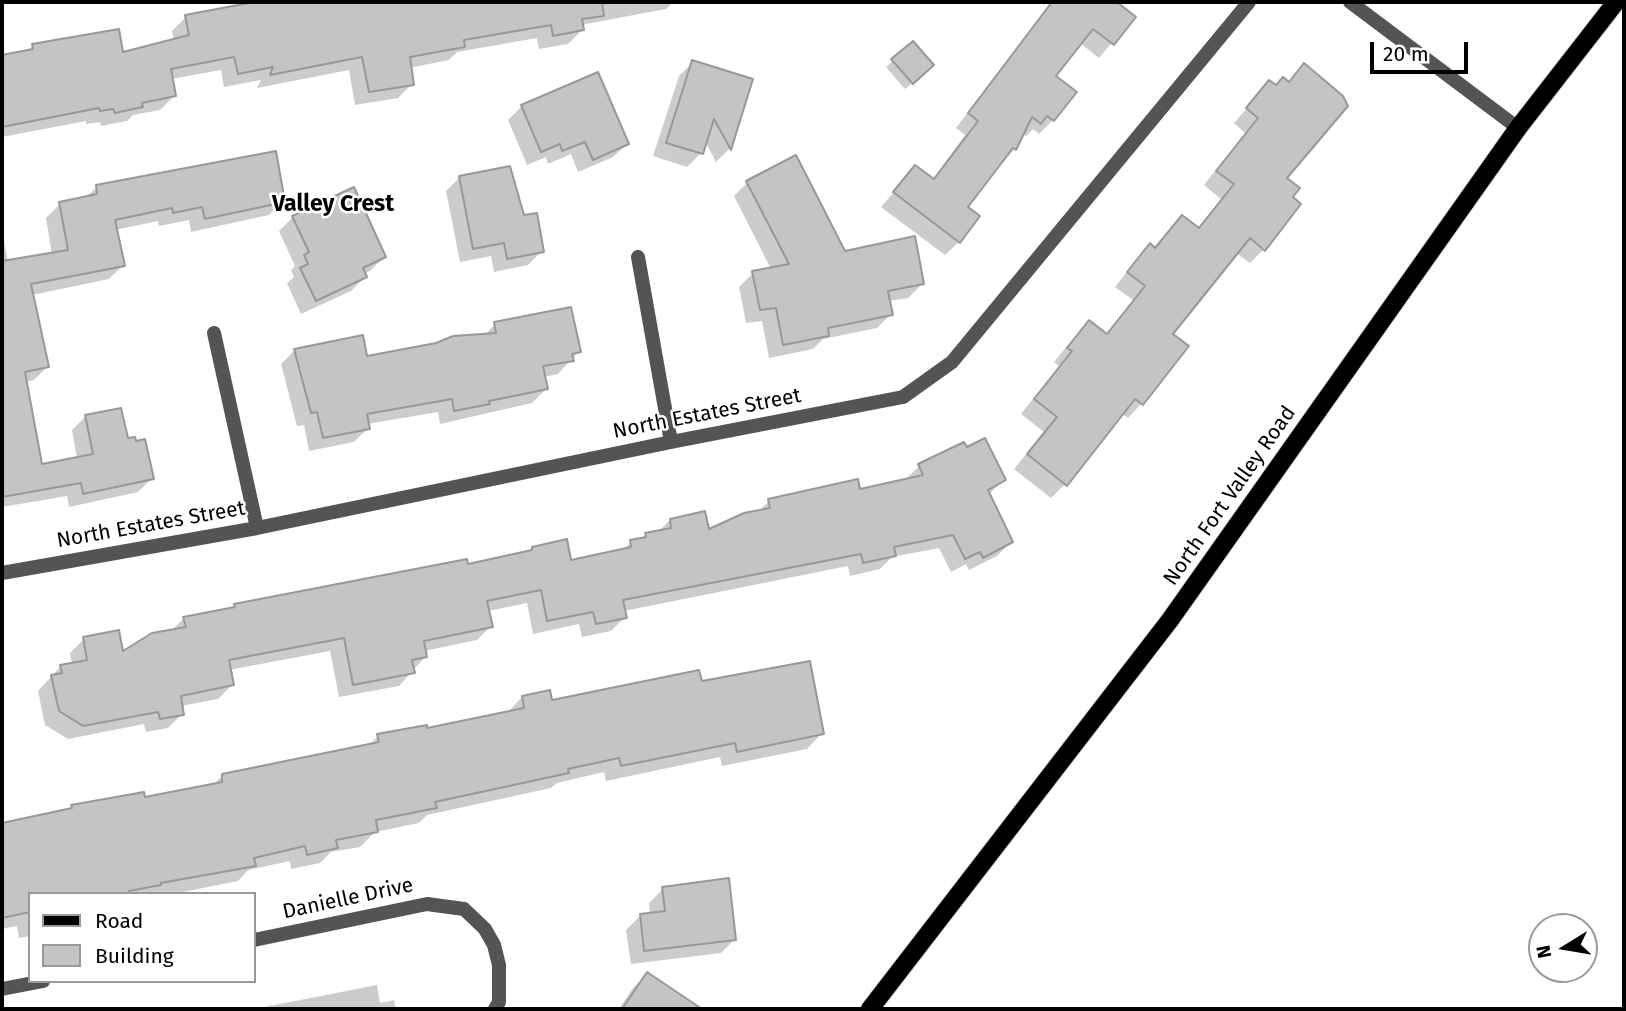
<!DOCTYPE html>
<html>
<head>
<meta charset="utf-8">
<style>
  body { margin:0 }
  #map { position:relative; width:1626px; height:1011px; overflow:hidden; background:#fff; font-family:"Fira Sans",sans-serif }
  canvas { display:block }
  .frame { position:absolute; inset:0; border:4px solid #000; pointer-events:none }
  .legend { position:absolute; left:28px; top:892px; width:228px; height:91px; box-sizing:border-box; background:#fff; border:2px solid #999; margin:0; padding:9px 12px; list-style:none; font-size:21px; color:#000 }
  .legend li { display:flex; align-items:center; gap:14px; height:35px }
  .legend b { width:35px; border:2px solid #999 }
  .north { position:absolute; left:1528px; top:913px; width:70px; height:70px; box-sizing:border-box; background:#fff; border:2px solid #999; border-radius:50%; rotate:259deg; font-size:19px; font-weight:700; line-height:28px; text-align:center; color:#000 }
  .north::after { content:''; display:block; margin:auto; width:24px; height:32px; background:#000; clip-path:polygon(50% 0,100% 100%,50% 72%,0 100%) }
  .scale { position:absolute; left:1370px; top:42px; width:98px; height:32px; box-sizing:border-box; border:4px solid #000; border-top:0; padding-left:9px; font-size:21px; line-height:24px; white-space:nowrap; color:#000; -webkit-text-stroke:5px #fff; paint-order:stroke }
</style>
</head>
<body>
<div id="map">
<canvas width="1626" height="1011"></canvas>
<div class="frame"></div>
<ul class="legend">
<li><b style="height:9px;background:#000"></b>Road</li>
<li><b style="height:19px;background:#c4c4c4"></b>Building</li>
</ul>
<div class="north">N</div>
<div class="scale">20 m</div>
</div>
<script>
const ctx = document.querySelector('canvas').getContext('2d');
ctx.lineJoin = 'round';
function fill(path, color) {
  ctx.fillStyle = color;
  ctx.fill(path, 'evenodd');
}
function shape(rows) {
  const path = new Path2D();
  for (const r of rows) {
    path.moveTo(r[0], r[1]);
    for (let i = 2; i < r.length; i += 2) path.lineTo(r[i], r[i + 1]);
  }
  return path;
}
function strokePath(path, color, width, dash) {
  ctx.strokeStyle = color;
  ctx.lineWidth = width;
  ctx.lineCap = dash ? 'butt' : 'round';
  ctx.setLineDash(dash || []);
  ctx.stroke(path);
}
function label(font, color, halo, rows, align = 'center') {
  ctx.font = font + ' "Fira Sans",sans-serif';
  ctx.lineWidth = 5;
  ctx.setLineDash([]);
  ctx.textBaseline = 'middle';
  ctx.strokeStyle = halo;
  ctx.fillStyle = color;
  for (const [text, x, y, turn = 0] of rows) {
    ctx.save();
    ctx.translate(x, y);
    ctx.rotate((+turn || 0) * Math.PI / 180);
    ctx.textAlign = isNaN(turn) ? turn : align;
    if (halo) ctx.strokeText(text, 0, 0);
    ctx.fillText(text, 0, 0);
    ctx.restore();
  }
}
const shadow = shape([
  [264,2,336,2,337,7,364,2,673,2,666,9,581,25,582,30,568,44,539,49,537,38,457,52,449,60,409,68,412,84,398,98,355,105,349,70,257,88,261,80,224,87,221,70,171,79,174,96,160,110,133,115,127,121,101,126,100,122,86,124,86,121,2,137,2,57,26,52,33,46,122,54,174,41,172,31,186,17],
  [1051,2,1104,2,1106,9,1134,17,1099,58,1080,43,1054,76,1053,120,1039,134,1033,129,1026,136,1022,133,1014,149,966,207,959,242,945,255,881,207,915,167,932,180,965,135,956,128],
  [893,61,926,71,905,89,886,67],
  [693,62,751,81,729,149,716,162,705,141,701,153,687,167,653,156,679,76],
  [1305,65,1285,178,1264,249,1250,263,1236,253,1171,335,1187,347,1141,404,1128,418,1121,413,1065,484,1051,498,1014,469,1044,432,1021,414,1059,366,1054,362,1075,336,1089,323,1105,335,1133,300,1115,287,1136,260,1150,246,1153,249,1182,217,1197,229,1221,199,1204,185,1245,133,1234,123,1269,83,1275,87,1287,83],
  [522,106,627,144,613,157,578,172,571,154,548,164,546,157,527,165,508,120],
  [460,177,523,217,542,251,528,265,494,272,491,256,460,262,446,191],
  [748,182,844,253,922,284,908,298,889,301,891,314,877,328,823,339,813,349,769,358,762,321,746,323,739,287,753,273,771,269,734,196],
  [97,187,283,201,269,215,191,232,189,220,159,226,158,221,115,230,123,265,109,279,32,295,48,366,34,380,25,382,41,466,77,459,72,430,86,416,126,440,152,478,138,492,69,507,67,496,2,507,2,230,8,262,52,255,46,218,60,204,85,198],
  [293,217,384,257,370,271,364,274,365,277,351,291,301,314,287,283,294,277,291,270,295,266,279,231],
  [495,324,579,351,558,374,543,377,546,389,532,403,440,424,438,412,367,424,368,428,354,442,309,451,304,425,297,426,281,364,295,350,366,358,484,336],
  [919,466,1004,480,988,495,1011,542,997,556,969,570,966,564,951,572,939,548,892,557,880,569,850,576,848,566,624,611,625,617,611,631,582,637,579,624,533,634,527,603,488,611,491,626,477,640,424,651,425,657,399,686,339,697,330,651,229,670,232,685,218,699,181,706,182,714,168,728,146,732,144,724,68,739,45,725,38,691,61,666,72,664,70,653,84,639,122,654,171,631,184,618,232,609,235,606,466,566,529,553,533,548,570,562,622,551,631,542,658,532,670,520,707,531,758,512,769,501,858,491,905,480],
  [700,683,822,733,807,749,722,766,720,757,606,781,604,772,557,783,551,788,427,815,419,823,375,832,360,847,331,852,320,863,291,869,290,861,248,870,238,881,173,894,30,894,30,936,19,938,17,926,2,929,2,825,68,811,72,807,143,799,213,785,222,776,368,746,378,736,426,730,507,713,522,697,551,702],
  [663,889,735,939,721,953,631,964,626,930,640,916,650,914,649,903],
  [647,974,686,1001,680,1009,619,1009,633,988],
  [377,985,380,1003,394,1000,396,1009,254,1009]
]);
const building = shape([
  [254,2,602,2,604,16,582,19,584,30,553,36,551,25,464,40,465,47,410,57,414,85,369,92,362,57,270,75,273,67,238,74,234,57,171,69,176,96,142,103,143,107,115,113,113,109,100,111,99,108,2,127,2,55,33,49,32,44,119,29,123,52,189,35,185,15,254,2],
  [1052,2,1117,2,1136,17,1114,45,1093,29,1056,76,1077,92,1054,121,1047,116,1041,124,1032,117,1016,150,1013,148,968,207,980,216,960,243,893,192,915,165,934,179,978,121,968,113,1052,2],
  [913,41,934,65,913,84,891,59,913,41],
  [692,60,753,79,731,150,714,119,703,154,666,143,692,60],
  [1304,63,1343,96,1348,106,1287,178,1300,188,1293,197,1301,204,1265,251,1250,238,1173,334,1189,346,1143,405,1135,399,1067,486,1027,454,1057,417,1034,399,1072,351,1067,348,1089,320,1107,334,1145,286,1127,272,1150,243,1155,248,1182,215,1199,228,1234,184,1216,171,1258,118,1246,108,1269,80,1276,85,1283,77,1289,82,1304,63],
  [598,72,629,144,593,160,585,142,562,151,560,144,541,152,521,105,598,72],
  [276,151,285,202,205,219,202,207,173,213,172,208,115,220,125,266,31,284,49,367,25,372,42,464,93,454,85,415,121,408,128,438,135,437,136,441,145,439,154,479,83,494,81,483,2,497,2,261,68,250,59,202,97,194,96,185,276,151],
  [796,155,845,251,915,236,924,284,888,291,893,315,828,328,829,336,783,345,776,308,760,310,752,271,789,264,746,181,796,155],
  [510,166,524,215,537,213,544,252,507,259,504,243,473,249,459,176,510,166],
  [354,187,386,257,363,268,367,277,316,301,300,268,308,264,304,255,309,252,292,216,354,187],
  [571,307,581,352,572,354,574,361,543,366,548,389,489,401,490,404,454,411,452,399,367,414,370,429,323,438,317,412,311,413,294,349,363,335,367,356,436,343,453,336,496,333,494,322,571,307],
  [985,438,1006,480,988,490,1013,542,983,558,980,552,965,559,953,535,894,547,896,556,863,563,861,554,623,600,627,618,596,624,593,612,547,621,541,590,487,601,493,627,424,641,427,657,412,660,415,673,353,685,344,638,229,660,234,685,181,696,184,715,160,719,158,712,83,726,59,711,51,675,62,673,60,665,87,660,83,637,119,630,123,651,152,633,186,627,183,617,235,607,234,604,467,559,468,564,532,550,532,547,567,539,571,560,631,547,630,540,646,537,645,533,671,528,670,519,705,511,709,529,744,513,770,508,768,499,858,479,860,489,923,475,918,464,964,442,967,447,985,438],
  [810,661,824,734,737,752,735,743,621,766,619,758,568,769,569,773,435,802,437,808,376,820,378,832,336,840,338,848,307,855,305,846,254,858,256,866,161,883,161,885,129,891,130,894,30,894,30,912,2,918,2,823,72,808,71,805,144,792,145,797,222,782,222,774,379,742,377,734,427,725,427,728,524,708,522,696,550,690,552,700,699,670,702,681,810,661],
  [729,878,736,940,644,951,640,914,665,911,662,887,729,878],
  [647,972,702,1009,622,1009,647,972]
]);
const minor = shape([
  [1350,2,1518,128],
  [638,257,671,442],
  [214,333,257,528],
  [2,573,257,528,671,442,903,397,952,362,1249,2],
  [254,940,427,904,464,909,485,929,494,945,499,965,499,1002,495,1009],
  [2,989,43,981]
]);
const primary = shape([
  [870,1009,1170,620,1518,128,1616,2]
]);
const streetNames = [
  ["North Estates Street",707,414,-11],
  ["North Fort Valley Road",1230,496,-55],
  ["North Estates Street",151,525,-10],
  ["Danielle Drive",348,899,-12]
];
const neighbourhoodNames = [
  ["Valley Crest",333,205]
];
fill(shadow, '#0003');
fill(building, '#c4c4c4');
strokePath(building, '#989898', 2);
strokePath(primary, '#dbdbdb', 20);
strokePath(minor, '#545454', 14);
strokePath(primary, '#000', 18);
label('21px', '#000', '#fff', streetNames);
label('bold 23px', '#000', '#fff', neighbourhoodNames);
</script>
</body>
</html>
